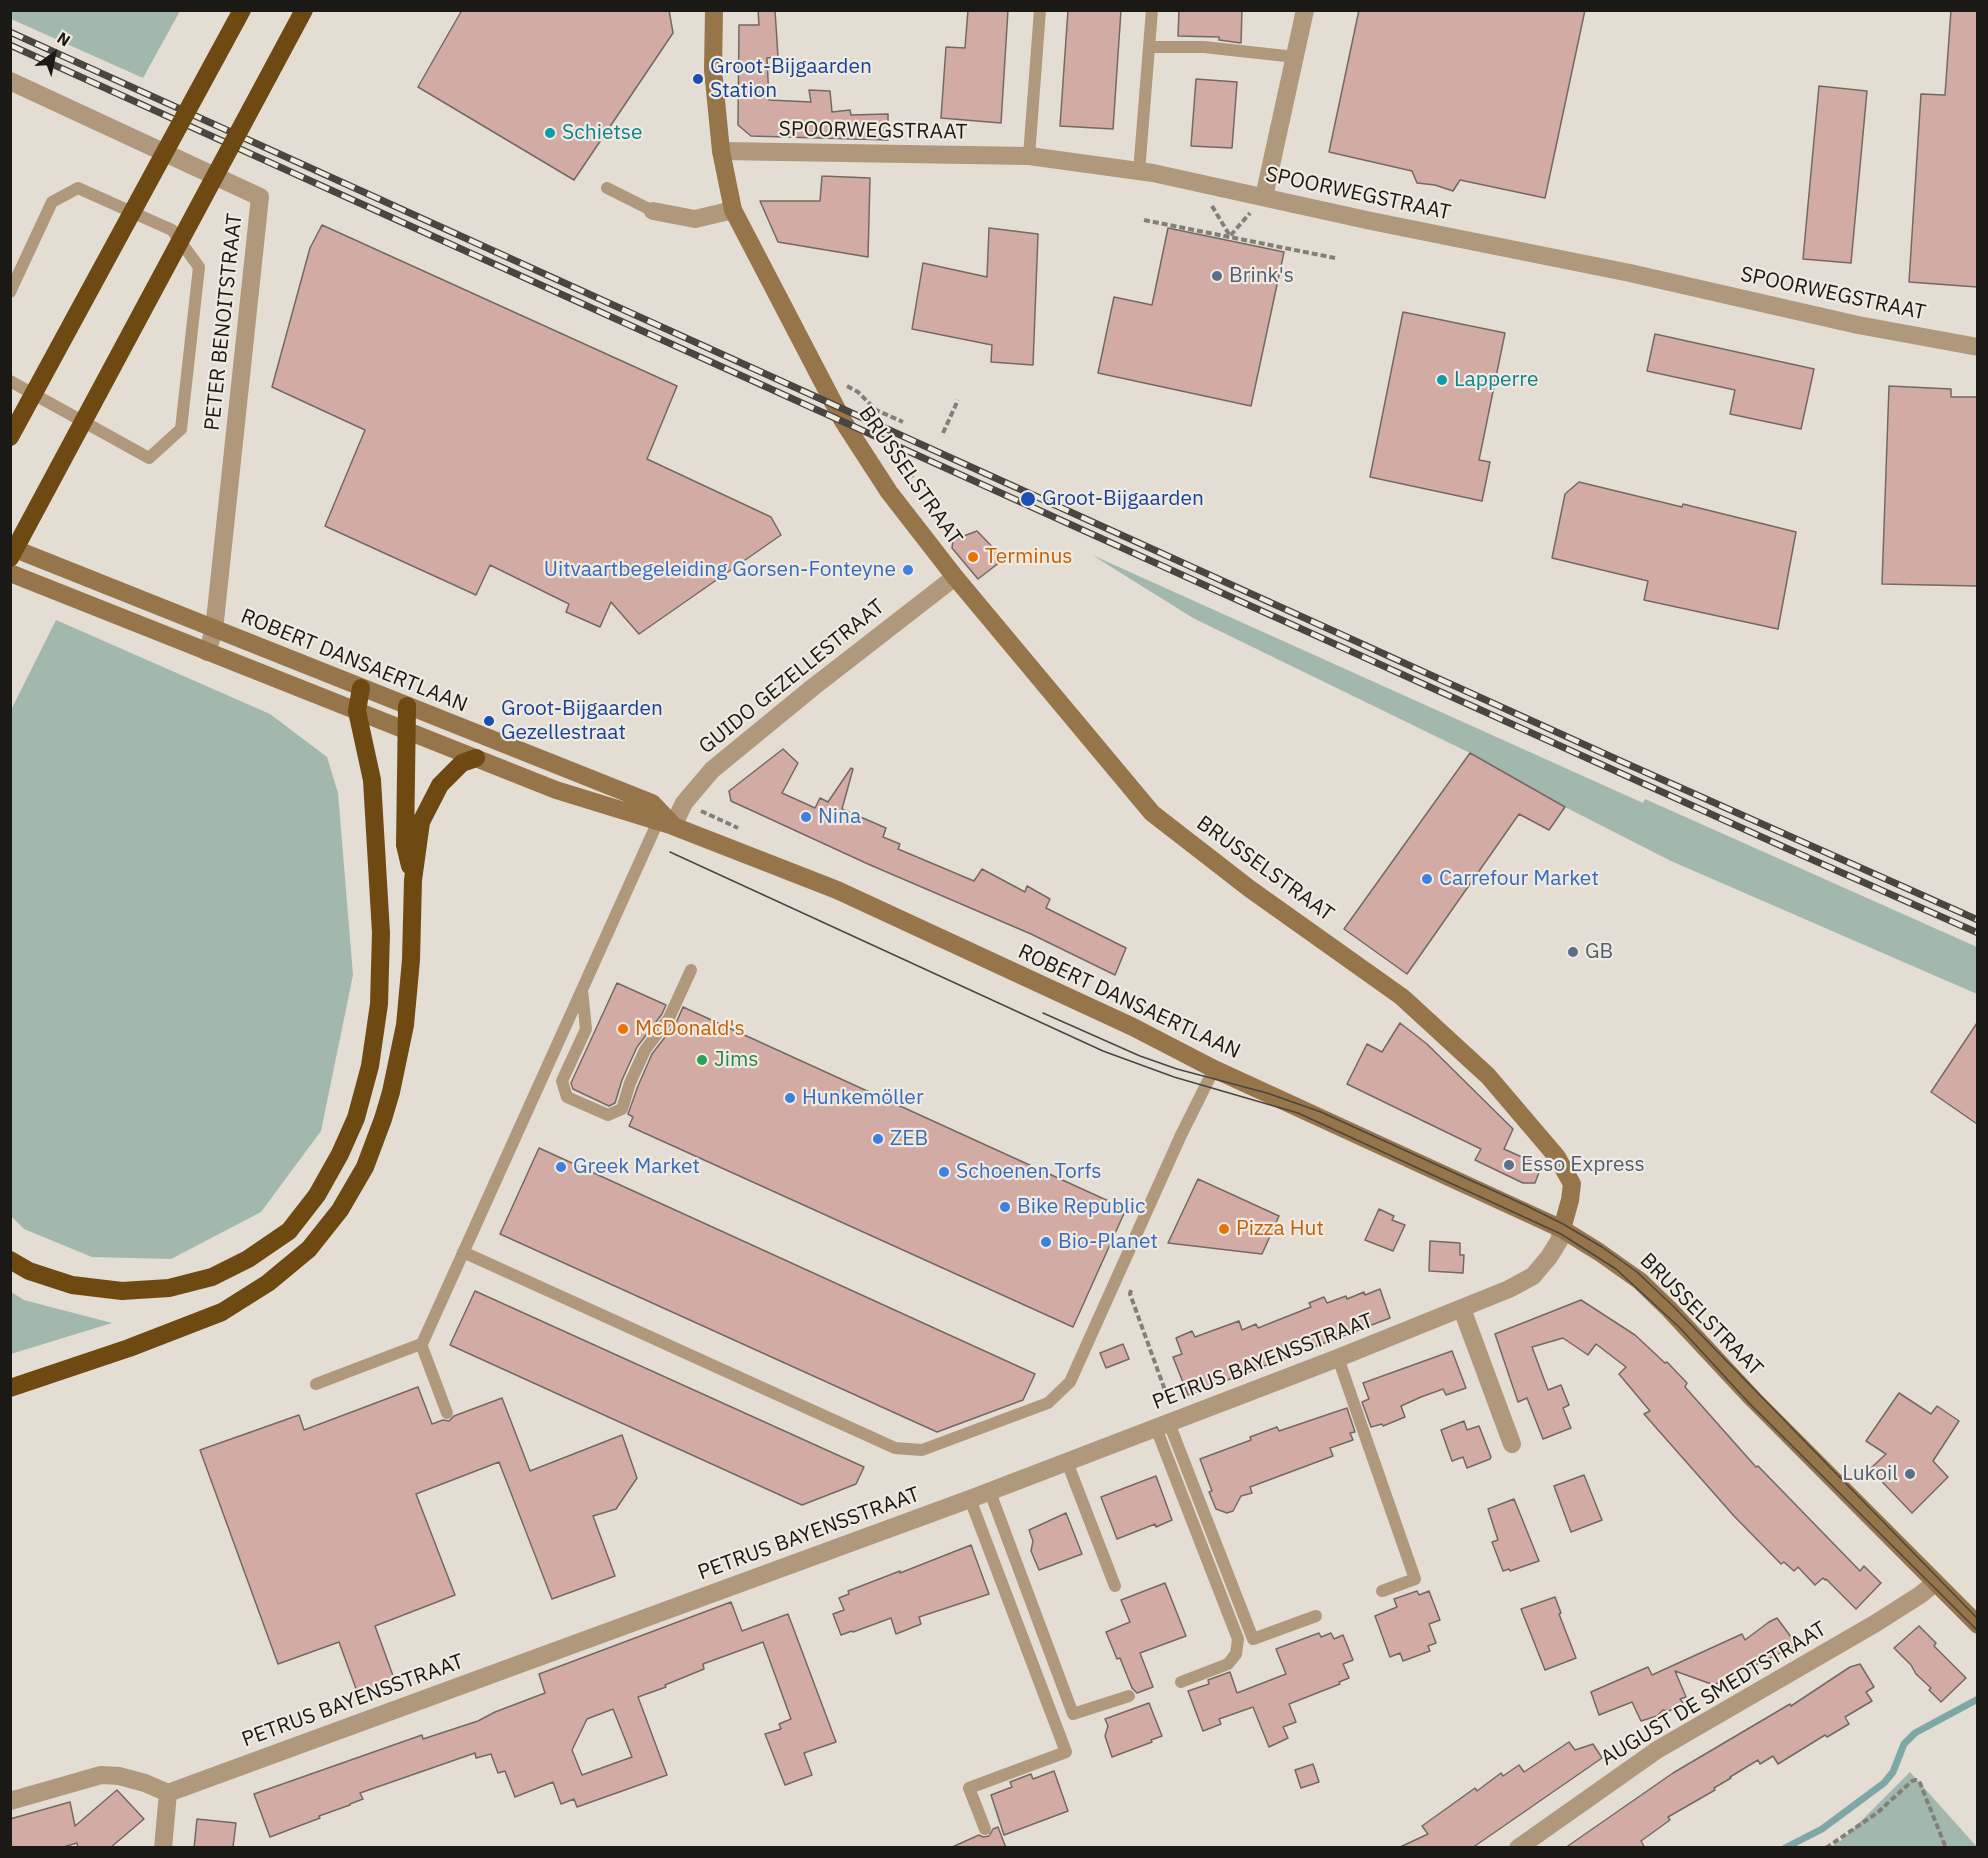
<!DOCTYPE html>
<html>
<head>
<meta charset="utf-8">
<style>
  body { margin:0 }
  #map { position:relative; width:1988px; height:1858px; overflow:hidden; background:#e3ddd3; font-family:"IBM Plex Sans",sans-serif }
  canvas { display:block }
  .frame { position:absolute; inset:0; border:12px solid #1b1915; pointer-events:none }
  .north { position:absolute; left:24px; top:24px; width:60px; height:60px; -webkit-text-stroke:4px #f0eae0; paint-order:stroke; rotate:33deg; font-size:16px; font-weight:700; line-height:24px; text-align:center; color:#1b1915 }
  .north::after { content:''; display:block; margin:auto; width:21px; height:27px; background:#1b1915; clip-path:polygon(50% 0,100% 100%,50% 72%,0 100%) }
</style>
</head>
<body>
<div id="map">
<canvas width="1988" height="1858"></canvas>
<div class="frame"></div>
<div class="north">N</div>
</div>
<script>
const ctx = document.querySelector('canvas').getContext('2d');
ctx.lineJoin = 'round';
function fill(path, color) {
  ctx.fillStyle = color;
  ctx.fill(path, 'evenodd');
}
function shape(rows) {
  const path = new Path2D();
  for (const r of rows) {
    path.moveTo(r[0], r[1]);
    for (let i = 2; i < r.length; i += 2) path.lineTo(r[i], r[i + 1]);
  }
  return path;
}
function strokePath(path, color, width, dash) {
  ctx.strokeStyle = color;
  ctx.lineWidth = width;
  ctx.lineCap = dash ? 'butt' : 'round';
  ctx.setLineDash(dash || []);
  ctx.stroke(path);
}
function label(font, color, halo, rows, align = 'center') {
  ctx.font = font + ' "IBM Plex Sans",sans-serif';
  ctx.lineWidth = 4.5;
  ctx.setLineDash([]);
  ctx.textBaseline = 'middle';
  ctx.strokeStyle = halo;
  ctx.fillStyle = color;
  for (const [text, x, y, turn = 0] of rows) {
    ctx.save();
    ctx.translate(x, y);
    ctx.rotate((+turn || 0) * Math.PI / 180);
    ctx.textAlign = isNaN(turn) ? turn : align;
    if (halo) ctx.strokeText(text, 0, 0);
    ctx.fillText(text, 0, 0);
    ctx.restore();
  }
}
const green = shape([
  [11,10,180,10,180,11,143,78,11,19],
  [1092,555,1643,803,1645,799,1977,947,1977,994,1671,861,1565,807,1470,753,1193,618],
  [56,620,270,714,327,757,338,793,353,975,321,1131,261,1212,171,1259,92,1257,24,1229,11,1216,11,710],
  [11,1292,24,1300,112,1323,11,1354],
  [1910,1772,1977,1847,1830,1847,1842,1840]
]);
const stream = shape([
  [1785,1848,1822,1829,1884,1783,1893,1772,1904,1744,1915,1733,1978,1699]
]);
const building = shape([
  [462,10,669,10,673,33,574,180,418,87,462,10],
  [758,10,775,10,778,57,767,58,769,100,811,102,809,90,830,91,832,112,850,110,851,115,888,114,888,140,751,136,738,125,739,25,759,25,758,10],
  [968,10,1008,10,1001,123,941,118,946,47,965,48,968,10],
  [1068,10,1121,10,1113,129,1060,126,1068,10],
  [1179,10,1242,10,1241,43,1219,40,1219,37,1178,36,1179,10],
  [1359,10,1585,10,1545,198,1460,180,1453,191,1435,185,1417,183,1412,171,1329,152,1359,10],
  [1951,10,1977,10,1977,287,1909,282,1921,94,1945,95,1951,10],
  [1196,79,1237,82,1232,148,1191,146,1196,79],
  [1819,86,1867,91,1851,263,1803,259,1819,86],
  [822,176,870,178,868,257,778,242,760,201,820,201,822,176],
  [322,225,677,386,647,459,771,517,781,535,639,634,611,602,600,627,566,612,569,604,490,565,476,595,325,526,365,430,272,387,310,248,322,225],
  [989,228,1038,234,1033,365,991,362,992,345,912,329,923,263,987,277,989,228],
  [1168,228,1284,252,1251,406,1098,373,1114,297,1152,305,1168,228],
  [1403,312,1505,333,1479,460,1490,462,1482,501,1370,477,1403,312],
  [1655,334,1814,369,1801,429,1730,414,1735,390,1647,371,1655,334],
  [1889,386,1951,389,1951,397,1977,397,1977,586,1882,584,1889,386],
  [1579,482,1682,507,1683,504,1796,532,1778,629,1644,600,1648,581,1552,558,1565,494,1579,482],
  [977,531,1004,559,978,579,952,548,953,540,977,531],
  [783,749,798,763,782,793,815,808,820,798,828,802,851,768,853,769,842,809,886,828,883,837,900,844,898,849,974,881,982,869,1025,892,1027,886,1050,899,1046,908,1126,948,1115,975,1031,934,868,864,731,801,729,791,783,749],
  [1470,753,1565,807,1549,830,1519,814,1407,974,1344,929,1470,753],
  [617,983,666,1005,662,1014,637,1047,622,1080,615,1103,609,1106,573,1089,571,1083,617,983],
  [683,1007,1126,1209,1073,1327,629,1126,633,1117,628,1114,638,1086,652,1054,676,1023,683,1007],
  [1400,1023,1427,1044,1513,1129,1504,1149,1533,1162,1540,1170,1535,1183,1523,1183,1475,1160,1481,1149,1347,1084,1367,1044,1382,1052,1400,1023],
  [1977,1023,1977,1124,1931,1092,1977,1023],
  [539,1148,1035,1374,1023,1400,937,1432,500,1234,539,1148],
  [1198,1179,1279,1216,1262,1254,1168,1243,1198,1179],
  [1379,1209,1394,1216,1392,1220,1405,1225,1393,1251,1365,1240,1379,1209],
  [1430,1241,1460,1243,1460,1255,1464,1255,1463,1273,1429,1271,1430,1241],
  [1380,1289,1390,1318,1188,1395,1173,1357,1182,1354,1176,1338,1192,1331,1195,1337,1239,1321,1242,1330,1256,1324,1258,1328,1311,1307,1309,1303,1324,1297,1327,1303,1346,1296,1347,1299,1364,1292,1365,1295,1380,1289],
  [475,1291,864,1467,856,1484,802,1505,450,1345,475,1291],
  [1581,1300,1635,1335,1665,1363,1667,1362,1687,1383,1685,1387,1756,1467,1758,1466,1860,1571,1864,1566,1881,1583,1856,1609,1826,1579,1825,1580,1823,1578,1815,1585,1798,1567,1794,1571,1784,1562,1781,1564,1734,1516,1644,1414,1650,1411,1619,1374,1626,1367,1596,1344,1588,1355,1563,1338,1532,1347,1548,1390,1561,1385,1569,1405,1563,1408,1571,1428,1543,1439,1527,1398,1518,1402,1495,1334,1581,1300],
  [1123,1344,1129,1359,1106,1368,1100,1353,1123,1344],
  [1452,1351,1466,1388,1446,1395,1443,1389,1421,1397,1401,1406,1405,1417,1383,1426,1382,1424,1371,1427,1362,1402,1369,1399,1363,1383,1452,1351],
  [418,1387,432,1424,443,1420,449,1421,454,1416,502,1398,530,1471,622,1435,637,1478,616,1509,593,1516,615,1576,552,1599,499,1462,416,1494,455,1595,375,1626,396,1684,359,1697,339,1642,278,1664,200,1450,299,1415,304,1430,418,1387],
  [1899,1393,1931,1414,1937,1406,1959,1421,1933,1461,1948,1477,1912,1513,1870,1469,1886,1454,1866,1441,1899,1393],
  [1347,1408,1355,1432,1350,1433,1353,1440,1330,1448,1333,1456,1250,1487,1252,1493,1241,1496,1233,1511,1227,1513,1216,1509,1209,1492,1212,1491,1200,1459,1251,1440,1250,1437,1277,1427,1279,1431,1347,1408],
  [1464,1421,1467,1430,1479,1426,1491,1457,1490,1459,1467,1468,1463,1457,1452,1461,1441,1430,1464,1421],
  [1584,1475,1602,1520,1571,1532,1554,1486,1584,1475],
  [1156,1476,1172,1520,1156,1527,1155,1524,1117,1539,1101,1497,1156,1476],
  [1514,1499,1539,1561,1510,1571,1509,1569,1503,1571,1492,1542,1498,1540,1488,1509,1514,1499],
  [1066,1513,1082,1554,1039,1570,1031,1551,1033,1541,1029,1530,1066,1513],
  [971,1545,989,1594,919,1617,921,1624,896,1634,891,1618,853,1632,852,1631,841,1635,833,1614,844,1610,839,1598,849,1594,848,1591,900,1571,900,1573,971,1545],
  [1165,1583,1186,1636,1140,1653,1153,1687,1137,1693,1132,1688,1120,1658,1117,1659,1106,1632,1130,1622,1121,1600,1165,1583],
  [1417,1591,1419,1595,1429,1591,1440,1620,1429,1624,1436,1643,1428,1646,1430,1651,1403,1661,1400,1653,1390,1657,1375,1616,1397,1607,1394,1599,1417,1591],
  [1555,1597,1561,1613,1559,1614,1576,1658,1545,1670,1521,1609,1555,1597],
  [731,1602,742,1631,788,1614,836,1742,804,1753,812,1775,785,1785,765,1734,781,1729,779,1724,791,1719,763,1642,703,1664,704,1669,665,1685,666,1687,638,1697,667,1775,577,1807,574,1799,561,1804,553,1782,515,1797,505,1771,498,1773,491,1754,476,1758,475,1753,360,1793,363,1799,350,1804,350,1805,319,1816,320,1818,270,1837,254,1794,422,1735,423,1739,478,1721,495,1712,545,1693,539,1674,731,1602],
  [613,1709,632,1757,582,1775,572,1750,587,1719,613,1709],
  [1777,1618,1797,1645,1714,1685,1675,1671,1686,1697,1680,1699,1683,1703,1669,1711,1663,1710,1657,1716,1641,1721,1632,1702,1599,1715,1591,1692,1648,1667,1652,1675,1742,1634,1745,1640,1769,1622,1777,1618],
  [1919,1626,1936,1643,1934,1646,1966,1678,1941,1702,1929,1690,1931,1688,1916,1674,1911,1665,1894,1648,1919,1626],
  [1319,1633,1321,1637,1331,1633,1334,1639,1343,1635,1353,1660,1343,1664,1349,1678,1339,1682,1340,1684,1289,1704,1296,1722,1283,1727,1288,1738,1269,1747,1253,1707,1219,1719,1221,1724,1203,1731,1188,1691,1209,1684,1208,1680,1230,1672,1237,1693,1286,1674,1276,1649,1319,1633],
  [1860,1664,1874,1687,1866,1692,1872,1701,1845,1717,1849,1724,1827,1737,1825,1735,1778,1764,1773,1756,1760,1764,1758,1760,1730,1777,1731,1778,1714,1788,1715,1790,1668,1817,1670,1820,1641,1841,1645,1848,1565,1848,1673,1773,1790,1704,1791,1706,1850,1667,1860,1664],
  [1149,1703,1162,1736,1151,1740,1152,1742,1112,1757,1105,1736,1108,1726,1105,1719,1149,1703],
  [1569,1742,1575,1750,1593,1744,1602,1758,1472,1848,1398,1848,1428,1834,1422,1826,1475,1788,1477,1791,1501,1773,1503,1776,1519,1765,1524,1772,1569,1742],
  [1313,1764,1319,1782,1301,1788,1295,1770,1313,1764],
  [1054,1771,1068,1811,1004,1835,991,1795,1012,1787,1010,1782,1031,1774,1033,1779,1054,1771],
  [117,1790,144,1819,110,1848,78,1848,77,1843,60,1848,10,1848,10,1819,70,1802,75,1826,117,1790],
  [197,1819,236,1823,233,1847,194,1848,197,1819],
  [998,1827,1006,1848,950,1848,979,1835,983,1837,989,1836,993,1829,998,1827]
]);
const path = shape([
  [1212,206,1230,236,1250,213],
  [1144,220,1335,258],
  [847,386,858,392,876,410,903,422],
  [943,433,958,400],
  [904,481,913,475],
  [701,811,738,828],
  [1131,1290,1130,1294,1170,1404],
  [1826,1848,1877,1813,1912,1781,1916,1780,1920,1783,1946,1848]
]);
const lane = shape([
  [1150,47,1204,47,1295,57],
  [1029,156,1040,10],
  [1139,172,1152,10],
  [607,188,653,211],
  [10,292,52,202,78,188,172,230,199,267,181,429,149,458,10,381],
  [582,990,586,1029,562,1081,567,1097,608,1115,622,1109,630,1083,645,1050,669,1018,691,970],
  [463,1252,895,1448,922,1450,1048,1403,1070,1382,1181,1135,1214,1069],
  [421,1346,660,817],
  [1338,1358,1415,1579,1382,1591],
  [316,1384,421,1344,447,1413],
  [1169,1423,1253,1639,1316,1616],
  [1156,1428,1238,1639,1236,1654,1228,1664,1181,1682],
  [1067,1462,1115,1586],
  [990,1492,1073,1714,1129,1696],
  [970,1499,1066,1752,969,1788,985,1829]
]);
const street = shape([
  [10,81,260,197,214,630,207,652],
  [721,151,1029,156,1153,173,1371,221,1630,273,1858,325,1978,347],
  [1264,197,1305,10],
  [653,211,695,219,733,210],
  [673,826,684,803,712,770,812,688,955,577],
  [1462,1309,1512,1444],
  [10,1801,101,1775,119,1776,145,1783,168,1793,970,1499,1338,1358,1509,1289,1533,1276,1549,1257,1559,1241,1562,1229],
  [163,1848,168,1793],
  [1518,1848,1657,1750,1876,1623,1920,1595,1935,1583]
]);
const secondary = shape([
  [714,10,713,70,721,151,733,210,843,421,889,492,955,577,1152,813,1250,889,1402,997,1488,1076,1557,1157,1572,1184,1570,1200,1562,1229],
  [10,547,652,803,672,824],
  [10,573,556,790,673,826,837,890,1133,1027,1214,1069,1562,1229,1599,1252,1640,1281,1669,1309,1753,1399,1978,1625]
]);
const highway = shape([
  [407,706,405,845,410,866],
  [10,1260,29,1271,72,1285,122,1291,169,1288,212,1277,248,1259,289,1231,317,1195,340,1154,356,1118,370,1066,379,1004,381,933,372,780,357,711,361,688],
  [10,1388,129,1348,222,1312,268,1283,309,1249,340,1210,365,1167,383,1119,391,1092,405,1025,411,960,413,880,421,822,440,785,462,763,476,758]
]);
const tram = shape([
  [670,852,1103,1051,1174,1077,1298,1113,1561,1234,1616,1269,1680,1328,1749,1403,1978,1631],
  [1043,1013,1140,1056,1177,1069,1267,1093,1321,1112,1527,1206,1563,1224,1602,1247,1637,1272,1673,1306,1978,1619]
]);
const rail = shape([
  [10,32,1625,763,1978,920],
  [10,45,1786,848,1978,933]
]);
const highwayBridge = shape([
  [10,437,242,10],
  [10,558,304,10]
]);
const markers = [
  [698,79,6,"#1a4fb4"],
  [550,133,6,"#0f9aa8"],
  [1217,276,6,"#5c6f8a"],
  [1442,380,6,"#0f9aa8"],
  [1028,499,8,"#1a4fb4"],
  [973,557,6,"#e8710a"],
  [908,570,6,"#3f7fe0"],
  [489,721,6,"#1a4fb4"],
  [806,817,6,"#3f7fe0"],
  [1427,879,6,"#3f7fe0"],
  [1573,952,6,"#5c6f8a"],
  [623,1029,6,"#e8710a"],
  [702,1060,6,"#2e9e5b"],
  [790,1098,6,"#3f7fe0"],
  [878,1139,6,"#3f7fe0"],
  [1509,1165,6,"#5c6f8a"],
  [561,1167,6,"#3f7fe0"],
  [944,1172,6,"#3f7fe0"],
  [1005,1207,6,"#3f7fe0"],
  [1224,1229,6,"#e8710a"],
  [1046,1242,6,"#3f7fe0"],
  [1910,1474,6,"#5c6f8a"]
];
const transitNames = [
  ["Groot-Bijgaarden",710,67],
  ["Station",710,91],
  ["Groot-Bijgaarden",1042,499],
  ["Groot-Bijgaarden",501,709],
  ["Gezellestraat",501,733]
];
const streetNames = [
  ["SPOORWEGSTRAAT",873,131,1],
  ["SPOORWEGSTRAAT",1358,194,12],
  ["SPOORWEGSTRAAT",1833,294,12],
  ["PETER BENOITSTRAAT",224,322,-84],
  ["BRUSSELSTRAAT",910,476,55],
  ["ROBERT DANSAERTLAAN",354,661,22],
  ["GUIDO GEZELLESTRAAT",792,677,-39],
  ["BRUSSELSTRAAT",1265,869,36],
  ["ROBERT DANSAERTLAAN",1129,1002,25],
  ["BRUSSELSTRAAT",1701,1315,45],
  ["PETRUS BAYENSSTRAAT",1263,1362,-21],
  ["PETRUS BAYENSSTRAAT",809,1534,-20],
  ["AUGUST DE SMEDTSTRAAT",1714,1694,-31],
  ["PETRUS BAYENSSTRAAT",353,1701,-20]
];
const cultureNames = [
  ["Schietse",562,133],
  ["Lapperre",1454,380]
];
const serviceNames = [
  ["Brink's",1229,276],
  ["GB",1585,952],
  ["Esso Express",1521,1165],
  ["Lukoil",1898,1474,"right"]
];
const foodNames = [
  ["Terminus",985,557],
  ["McDonald's",635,1029],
  ["Pizza Hut",1236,1229]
];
const shopNames = [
  ["Uitvaartbegeleiding Gorsen-Fonteyne",896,570,"right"],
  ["Nina",818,817],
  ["Carrefour Market",1439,879],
  ["Hunkemöller",802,1098],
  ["ZEB",890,1139],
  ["Greek Market",573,1167],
  ["Schoenen Torfs",956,1172],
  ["Bike Republic",1017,1207],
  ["Bio-Planet",1058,1242]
];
const leisureNames = [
  ["Jims",714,1060]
];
fill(green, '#a3b8ad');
strokePath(stream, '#7da8a7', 7);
fill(building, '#d2aca4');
strokePath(building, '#746865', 1.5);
strokePath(path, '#837f78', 4, [6, 3]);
strokePath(lane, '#af987c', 12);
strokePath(street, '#af987c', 18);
strokePath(secondary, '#97754b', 18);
strokePath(highway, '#6e4911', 18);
strokePath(tram, '#494641', 1.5);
strokePath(rail, '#494641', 7);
strokePath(rail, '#f0eae0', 4.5, [14]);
strokePath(highwayBridge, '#6e4911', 18);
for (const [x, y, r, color] of markers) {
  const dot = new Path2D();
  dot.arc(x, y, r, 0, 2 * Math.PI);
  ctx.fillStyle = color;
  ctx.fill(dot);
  strokePath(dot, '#f0eae0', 2);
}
label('21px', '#164399', '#f0eae0', transitNames, 'left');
label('21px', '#1b1915', '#f0eae0', streetNames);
label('21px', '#0d838f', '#f0eae0', cultureNames, 'left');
label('21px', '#4e5e75', '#f0eae0', serviceNames, 'left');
label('21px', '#c56008', '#f0eae0', foodNames, 'left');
label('21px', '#366cbe', '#f0eae0', shopNames, 'left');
label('21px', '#27864d', '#f0eae0', leisureNames, 'left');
</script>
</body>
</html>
